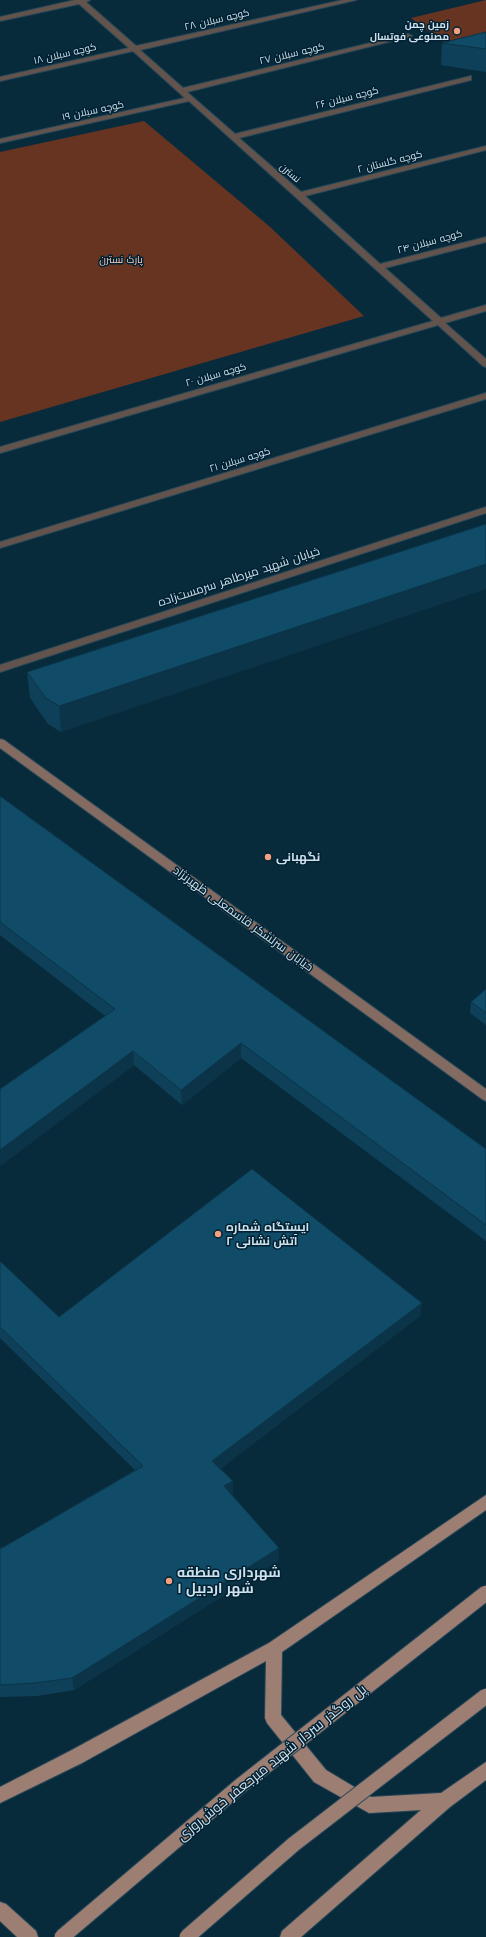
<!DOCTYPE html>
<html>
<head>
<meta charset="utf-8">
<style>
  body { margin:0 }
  canvas { display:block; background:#082b3c }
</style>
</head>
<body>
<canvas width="486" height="1937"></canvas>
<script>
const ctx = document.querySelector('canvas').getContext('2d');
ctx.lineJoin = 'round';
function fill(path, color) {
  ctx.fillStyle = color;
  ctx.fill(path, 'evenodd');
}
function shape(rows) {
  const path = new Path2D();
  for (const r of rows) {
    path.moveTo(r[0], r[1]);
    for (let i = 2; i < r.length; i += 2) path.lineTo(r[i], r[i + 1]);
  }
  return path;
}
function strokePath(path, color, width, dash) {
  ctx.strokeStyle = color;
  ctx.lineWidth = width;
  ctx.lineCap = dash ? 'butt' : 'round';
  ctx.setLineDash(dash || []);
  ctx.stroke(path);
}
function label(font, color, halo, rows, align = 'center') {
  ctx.font = font + ' "Work Sans",Cairo,sans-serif';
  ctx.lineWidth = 3;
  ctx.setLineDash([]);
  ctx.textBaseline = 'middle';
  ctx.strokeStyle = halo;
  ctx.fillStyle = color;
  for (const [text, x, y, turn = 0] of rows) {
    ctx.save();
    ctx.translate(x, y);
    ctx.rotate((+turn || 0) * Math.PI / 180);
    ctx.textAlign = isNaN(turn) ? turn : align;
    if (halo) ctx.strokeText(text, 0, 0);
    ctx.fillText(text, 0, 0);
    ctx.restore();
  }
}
const green = shape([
  [486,0,486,45,456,52,411,18],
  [144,121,269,226,364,316,0,422,0,152]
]);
const street = shape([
  [75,0,90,0,86,2,136,46,343,0,356,0,140,50,183,88,408,34,412,36,187,92,235,134,471,76,471,80,239,138,301,192,486,146,486,150,305,196,380,264,486,237,486,242,385,268,441,318,486,305,486,311,445,323,486,359,486,367,483,366,438,325,0,453,0,447,433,321,189,101,0,143,0,139,185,98,133,51,0,81,0,77,129,48,79,4,0,21,0,17,75,0],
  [486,393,486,399,0,548,0,542,486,393],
  [486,507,486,513,0,672,0,665,486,507]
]);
const secondary = shape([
  [0,739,4,740,486,1089,486,1101,482,1099,0,748,0,739]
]);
const primary = shape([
  [486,1495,486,1510,282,1652,281,1715,326,1770,371,1797,441,1793,486,1762,486,1780,450,1807,301,1937,280,1937,282,1931,421,1810,369,1813,314,1782,267,1723,265,1718,266,1661,82,1763,0,1803,0,1787,70,1751,269,1643,486,1495],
  [0,1902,6,1904,36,1931,38,1937,17,1937,0,1921,0,1902]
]);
const primaryBridge = shape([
  [62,1937,240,1786,486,1593],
  [187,1937,294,1844,486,1696]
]);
const wall = shape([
  [486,32,486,72,441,65,442,43],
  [486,524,61,732,48,724,30,698,27,672],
  [0,796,486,1149,486,1241,241,1058,182,1105,134,1065,0,1166,0,1089,105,1016,0,935],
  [486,989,486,1025,470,1013,471,1002],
  [0,1261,59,1317,422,1303,420,1316,220,1469,233,1481,233,1494,232,1495,279,1548,278,1561,74,1690,37,1696,0,1697,0,1548,2,1548,135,1470,0,1338]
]);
const shadedWall = shape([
  [486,564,486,589,61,732,59,706],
  [241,1043,241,1058,182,1105,181,1090],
  [133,1051,134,1065,0,1166,0,1150],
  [422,1303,420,1316,212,1475,212,1461],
  [233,1481,233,1494,224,1499,224,1486],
  [279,1548,278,1561,74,1690,72,1678]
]);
const building = shape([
  [486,32,486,49,442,43,486,32],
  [486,524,486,564,59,706,46,698,27,672,486,524],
  [0,796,486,1149,486,1225,241,1043,181,1090,133,1051,0,1150,0,1089,115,1009,0,922,0,796],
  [486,989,486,1013,471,1002,486,989],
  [252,1169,422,1303,212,1461,233,1481,224,1486,279,1548,72,1678,35,1683,0,1685,0,1548,2,1548,143,1466,0,1327,0,1261,59,1317,252,1169]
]);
const markers = [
  [457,31,4,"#f3a081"],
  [268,857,4,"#f3a081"],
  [218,1234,4,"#f3a081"],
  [169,1581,4,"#f3a081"]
];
const farStreetnames = [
  ["کوچه سبلان ۲۸",217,20,-13],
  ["کوچه سبلان ۱۸",65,54,-13],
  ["کوچه سبلان ۲۷",292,54,-13],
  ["کوچه سبلان ۲۶",347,98,-14],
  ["کوچه سبلان ۱۹",93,111,-12],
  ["کوچه گلستان ۲",390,162,-14],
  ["نسترن",290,173,41],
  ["کوچه سبلان ۲۴",430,242,-15],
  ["کوچه سبلان ۲۰",216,375,-16],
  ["کوچه سبلان ۲۱",240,460,-17]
];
const farPoinames = [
  ["زمین چمن",449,25],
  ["مصنوعی فوتسال",449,37]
];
const farParknames = [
  ["پارک نسترن",121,260]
];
const streetNames = [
  ["خیابان شهید میرطاهر سرمست‌زاده",239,577,-18],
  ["خیابان سرلشکر قاسمعلی ظهیرنژاد",243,919,36]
];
const poiNames = [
  ["نگهبانی",276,857],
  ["ایستگاه شماره",226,1227],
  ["۲ آتش نشانی",226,1241]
];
const nearPoinames = [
  ["شهرداری منطقه",177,1573],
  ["۱ شهر اردبیل",177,1589]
];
const nearStreetnames = [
  ["پل روگذر سردار شهید میرجعفر خوش‌روزی",272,1763,-39]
];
fill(green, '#673421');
strokePath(street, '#284858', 2);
strokePath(secondary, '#284858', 2);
strokePath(primary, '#284858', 2);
fill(street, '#62534d');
fill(secondary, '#836b62');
fill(primary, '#9d7e72');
strokePath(primaryBridge, '#284858', 17, []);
strokePath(primaryBridge, '#9d7e72', 15);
fill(wall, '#0e4059');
fill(shadedWall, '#0b3448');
fill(building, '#104b67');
strokePath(building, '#0b3448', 1);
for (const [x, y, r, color] of markers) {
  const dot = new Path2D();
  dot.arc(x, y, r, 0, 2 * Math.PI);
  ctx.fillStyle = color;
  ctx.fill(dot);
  strokePath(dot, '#002132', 1.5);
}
label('10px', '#cfe1ed', '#002132', farStreetnames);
label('bold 10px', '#cfe1ed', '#002132', farPoinames, 'right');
label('10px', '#fecdbb', '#002132', farParknames);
label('12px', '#cfe1ed', '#002132', streetNames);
label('bold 12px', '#cfe1ed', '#002132', poiNames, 'left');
label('bold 14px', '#cfe1ed', '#002132', nearPoinames, 'left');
label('14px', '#cfe1ed', '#002132', nearStreetnames);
</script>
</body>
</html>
